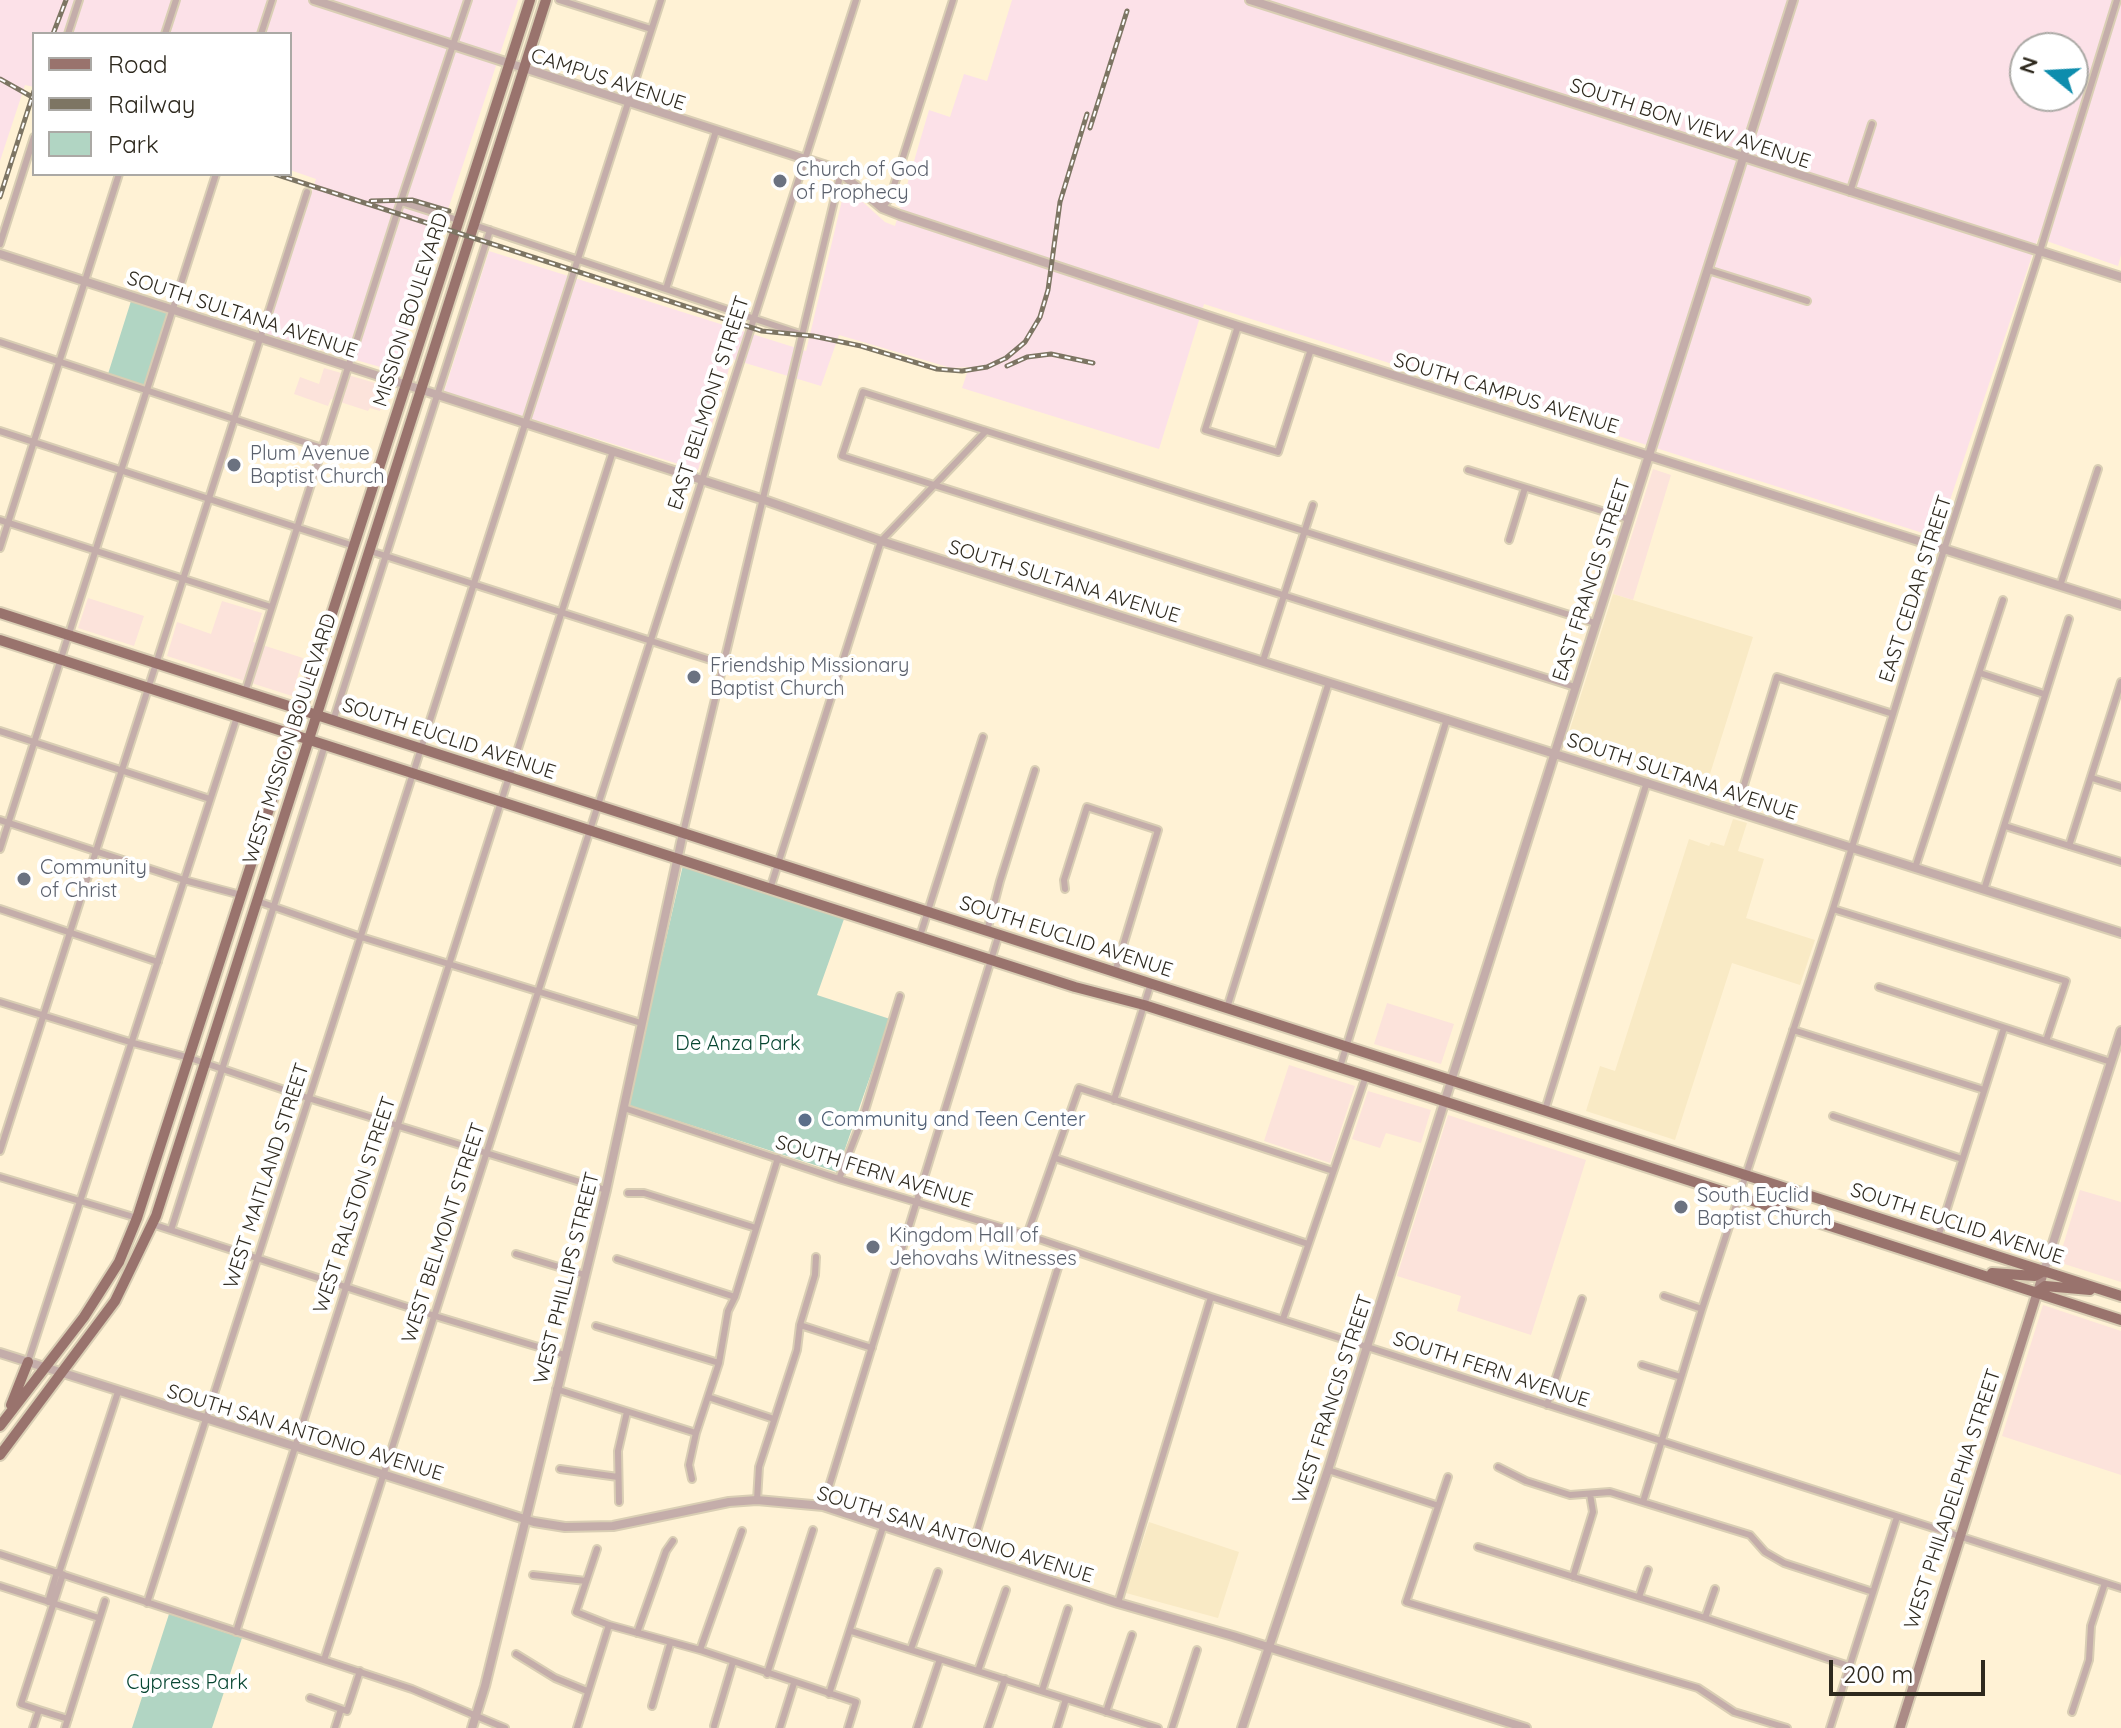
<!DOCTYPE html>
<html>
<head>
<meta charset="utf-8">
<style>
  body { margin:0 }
  #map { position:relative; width:2121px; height:1728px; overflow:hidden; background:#fff2d5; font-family:Quicksand,sans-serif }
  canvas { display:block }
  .legend { position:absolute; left:32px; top:32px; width:260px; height:144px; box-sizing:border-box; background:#fff; border:2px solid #aba9a5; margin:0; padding:10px 14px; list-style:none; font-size:24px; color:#2e291e }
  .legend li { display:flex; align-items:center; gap:16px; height:40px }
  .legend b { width:40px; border:2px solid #aba9a5 }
  .north { position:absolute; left:2009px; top:32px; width:80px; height:80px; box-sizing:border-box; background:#fff; border:2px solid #aba9a5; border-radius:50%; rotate:288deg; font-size:22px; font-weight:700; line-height:32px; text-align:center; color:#2e291e }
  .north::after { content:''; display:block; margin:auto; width:28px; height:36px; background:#0e8dad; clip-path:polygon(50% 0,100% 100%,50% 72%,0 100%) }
  .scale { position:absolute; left:1829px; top:1660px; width:156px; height:36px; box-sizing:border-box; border:4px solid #2e291e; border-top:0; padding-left:10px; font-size:24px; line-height:28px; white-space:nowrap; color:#2e291e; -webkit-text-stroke:6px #fff; paint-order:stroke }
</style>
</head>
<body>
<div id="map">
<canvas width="2121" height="1728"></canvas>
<ul class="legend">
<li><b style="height:10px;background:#99736d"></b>Road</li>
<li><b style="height:10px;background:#7d7563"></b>Railway</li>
<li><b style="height:22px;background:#b1d5c3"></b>Park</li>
</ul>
<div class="north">N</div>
<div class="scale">200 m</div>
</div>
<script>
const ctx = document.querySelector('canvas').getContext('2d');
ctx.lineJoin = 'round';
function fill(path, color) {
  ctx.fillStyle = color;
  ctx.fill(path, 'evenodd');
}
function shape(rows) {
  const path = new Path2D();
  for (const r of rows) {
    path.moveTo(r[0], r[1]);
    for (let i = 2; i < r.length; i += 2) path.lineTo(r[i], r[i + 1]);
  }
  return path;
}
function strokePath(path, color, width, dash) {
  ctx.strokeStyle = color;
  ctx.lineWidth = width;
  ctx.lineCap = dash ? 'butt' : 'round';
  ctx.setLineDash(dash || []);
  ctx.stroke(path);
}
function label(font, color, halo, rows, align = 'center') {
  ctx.font = font + ' Quicksand,sans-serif';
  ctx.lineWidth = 8;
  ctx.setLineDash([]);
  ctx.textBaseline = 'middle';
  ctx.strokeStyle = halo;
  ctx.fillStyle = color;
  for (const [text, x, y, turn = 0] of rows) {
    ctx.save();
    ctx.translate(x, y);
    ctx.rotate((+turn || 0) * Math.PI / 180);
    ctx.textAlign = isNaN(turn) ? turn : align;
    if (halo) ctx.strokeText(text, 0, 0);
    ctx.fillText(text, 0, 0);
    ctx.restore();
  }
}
const commercial = shape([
  [324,368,389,387,380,411,370,408,368,411,331,399,328,406,294,394,300,377,319,384],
  [1653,469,1671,475,1633,600,1613,594],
  [88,598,144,616,134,646,78,628],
  [222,601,262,613,253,642,303,658,292,696,167,656,177,622,211,634],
  [1387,1003,1454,1024,1441,1064,1374,1044],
  [1289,1065,1355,1086,1330,1163,1264,1141],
  [1368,1091,1431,1110,1421,1143,1386,1133,1380,1148,1352,1139],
  [1448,1115,1586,1160,1531,1335,1457,1311,1461,1296,1397,1276],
  [2080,1190,2121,1202,2121,1282,2058,1262],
  [2043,1305,2121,1331,2121,1475,2002,1436]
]);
const industrial = shape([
  [0,0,518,0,394,371,266,334,316,179,290,170,290,34,34,34,34,87,25,85,0,161],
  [1012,0,2121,0,2121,255,2118,266,2038,238,1940,530,1929,535,1204,304,1159,449,962,388,969,367,951,368,839,335,821,386,732,359,698,470,444,392,489,251,806,351,843,196,855,195,885,222,895,226,929,110,950,117,964,74,987,81],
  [2025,48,2073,48,2073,96,2025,96]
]);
const built = shape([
  [1613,594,1753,637,1704,793,1564,748],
  [1733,819,1747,823,1738,851,1764,859,1746,918,1815,940,1800,985,1732,963,1675,1140,1586,1111,1600,1066,1615,1071,1689,839,1709,846,1711,842,1724,846],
  [1149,1522,1239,1552,1218,1618,1126,1593]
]);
const green = shape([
  [131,301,168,313,145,386,108,374],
  [683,865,844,919,817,995,890,1019,837,1172,628,1105],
  [169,1614,242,1638,212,1728,132,1728]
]);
const minor = shape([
  [559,0,651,29],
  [68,34,79,0],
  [165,34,176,0],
  [261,34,272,0],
  [1850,192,1872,124],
  [401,202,458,220],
  [882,208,890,198,953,0],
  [474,225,803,335],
  [0,244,34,137],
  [1708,270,1807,301],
  [666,289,716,131],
  [1238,326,1205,430,1278,452,1311,349],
  [0,342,322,448],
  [0,431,354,546],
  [1468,470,1628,519],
  [0,520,271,607],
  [1509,540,1525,488],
  [0,548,119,174],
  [370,551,723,664],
  [2060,586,2098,469],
  [1263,661,1313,505],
  [1980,673,2044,694],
  [1575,687,842,456,863,392,1595,623],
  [245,692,397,213,468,0],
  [333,721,490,230],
  [0,731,210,799],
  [2092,778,2121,787],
  [1736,811,1777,677,1893,714],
  [0,820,184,880,241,895],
  [2005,826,2121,862],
  [683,833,841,172],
  [2069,846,2121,682],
  [0,849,216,174],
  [1915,868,2003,600],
  [770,889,881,541,986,431],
  [1065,889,1064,880,1087,807,1158,830,1115,972],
  [1984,890,2069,619],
  [257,901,361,937,641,1023],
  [0,909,158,962],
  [1833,909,2066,981,2046,1041],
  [987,931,1000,881,1035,770],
  [920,936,983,737],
  [1879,987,2111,1062],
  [0,1002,133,1043,190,1058,308,1098,606,1190],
  [1227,1008,1329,682],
  [1793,1030,1984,1090],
  [1340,1067,1447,719],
  [1114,1100,1151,983],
  [624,1108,839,1179,1027,1235,1211,1297,2121,1588],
  [1545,1110,1647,782],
  [1833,1116,1962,1159],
  [0,1151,307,192],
  [1055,1158,1308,1244],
  [0,1177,137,1218],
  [839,1179,863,1117,900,996],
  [628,1193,644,1193,756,1228],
  [152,1224,435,1316,565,1355],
  [171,1230,325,745],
  [1027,1235,1079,1088,1333,1171],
  [1938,1237,2004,1028],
  [516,1254,585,1275],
  [617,1259,735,1297],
  [1664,1296,1702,1309],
  [1283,1319,1366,1076],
  [800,1325,872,1348],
  [596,1326,719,1363],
  [28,1362,237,717],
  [1642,1365,1681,1377],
  [556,1389,696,1433],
  [708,1397,774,1419],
  [1547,1405,1582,1299],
  [1498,1467,1526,1481,1570,1495,1610,1492,1750,1535,1765,1552,1784,1563,1873,1592],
  [560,1469,618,1477],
  [1328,1470,1436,1505],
  [1448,1477,1406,1602,1698,1688,1734,1712,1787,1728],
  [692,1479,689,1465,696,1433,719,1363,728,1311,735,1297,778,1158],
  [757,1500,759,1467,797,1350,800,1325,815,1275,816,1257],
  [619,1502,618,1451,627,1412],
  [1643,1502,1702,1309,1833,909,1933,584,2040,251,2117,0],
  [823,1506,999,934],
  [1478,1547,1705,1618,1849,1666],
  [597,1549,576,1612,609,1625,700,1650,856,1702,848,1728],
  [0,1554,412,1689,505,1728],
  [970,1554,1064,1248],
  [59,1573,118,1392],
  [533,1575,586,1581],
  [1573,1577,1593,1512,1590,1494],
  [0,1586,99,1618],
  [1639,1597,1648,1570],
  [48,1602,57,1572],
  [147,1603,661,0],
  [1118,1603,1211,1297],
  [1705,1618,1715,1589],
  [851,1631,1158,1728],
  [236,1632,613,451],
  [637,1633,666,1551,673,1541],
  [911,1649,938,1572],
  [700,1650,742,1531],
  [516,1654,555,1678,587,1691],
  [324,1660,856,0],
  [978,1671,1006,1590],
  [767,1674,813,1530],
  [1042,1691,1068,1609],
  [829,1694,883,1527],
  [310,1698,341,1709,335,1728],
  [652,1706,670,1644],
  [341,1709,347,1711,360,1671],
  [39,1710,68,1719],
  [1106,1712,1132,1635],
  [2072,1712,2089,1660,2091,1626,2105,1583],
  [714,1726,733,1662],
  [33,1728,39,1710,21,1704,63,1574],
  [65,1728,105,1601],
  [577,1728,609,1625],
  [780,1728,794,1683],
  [917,1728,940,1659],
  [988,1728,1005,1679],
  [1057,1728,1066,1699],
  [1172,1728,1197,1650],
  [1830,1728,1897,1517]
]);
const tertiary = shape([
  [314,0,836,169,882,208,900,215,1238,326,2121,605],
  [1250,0,2121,277],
  [0,254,764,500,881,541,2121,933],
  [2044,1271,2121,1031],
  [0,1353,534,1522,565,1527,613,1526,729,1502,757,1500,823,1506,1118,1603,1233,1636,1526,1728],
  [472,1728,485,1686,606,1190,683,833],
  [1242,1728,1328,1470,1793,0]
]);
const secondary = shape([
  [1900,1728,2044,1271]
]);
const primary = shape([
  [0,613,2121,1296],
  [0,640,1075,987,1144,1005,1366,1076,2121,1320],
  [1992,1273,2035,1276,2044,1271],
  [2037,1292,2045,1286,2090,1290],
  [11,1405,28,1362],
  [0,1426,84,1317,119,1262,137,1218,530,0],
  [0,1455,115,1301,156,1216,546,0]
]);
const rail = shape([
  [53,34,66,0],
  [0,79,34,98],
  [1090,128,1127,11],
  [275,174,762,331,813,336,861,346,937,369,962,371,987,367,1006,358,1025,342,1040,317,1048,290,1060,202,1087,114],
  [0,197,34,91],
  [371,201,412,200,449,211],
  [1007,366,1027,357,1051,354,1093,363]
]);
const markers = [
  [780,181,8,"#6b7280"],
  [234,465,8,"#6b7280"],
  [694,677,8,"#6b7280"],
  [24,879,8,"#6b7280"],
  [805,1120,8,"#5c6f8a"],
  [1681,1207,8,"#6b7280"],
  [873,1247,8,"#6b7280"]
];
const streetNames = [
  ["CAMPUS AVENUE",608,80,18],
  ["SOUTH BON VIEW AVENUE",1690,124,18],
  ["MISSION BOULEVARD",411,310,-72],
  ["SOUTH SULTANA AVENUE",242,315,18],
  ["SOUTH CAMPUS AVENUE",1506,394,17],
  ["EAST BELMONT STREET",709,403,-72],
  ["EAST FRANCIS STREET",1592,580,-72],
  ["SOUTH SULTANA AVENUE",1064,582,17],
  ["EAST CEDAR STREET",1916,589,-72],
  ["WEST MISSION BOULEVARD",290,739,-72],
  ["SOUTH EUCLID AVENUE",449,739,18],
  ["SOUTH SULTANA AVENUE",1682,777,18],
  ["SOUTH EUCLID AVENUE",1066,937,18],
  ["SOUTH FERN AVENUE",874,1172,17],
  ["WEST MAITLAND STREET",267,1176,-72],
  ["WEST RALSTON STREET",355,1205,-72],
  ["SOUTH EUCLID AVENUE",1957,1224,18],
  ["WEST BELMONT STREET",444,1233,-72],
  ["WEST PHILLIPS STREET",567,1278,-76],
  ["SOUTH FERN AVENUE",1491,1370,18],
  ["WEST FRANCIS STREET",1333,1399,-72],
  ["SOUTH SAN ANTONIO AVENUE",305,1433,17],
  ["WEST PHILADELPHIA STREET",1953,1499,-72],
  ["SOUTH SAN ANTONIO AVENUE",955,1535,17]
];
const worshipNames = [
  ["Church of God",796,170],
  ["of Prophecy",796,193],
  ["Plum Avenue",250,454],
  ["Baptist Church",250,477],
  ["Friendship Missionary",710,666],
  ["Baptist Church",710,689],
  ["Community",40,868],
  ["of Christ",40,891],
  ["South Euclid",1697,1196],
  ["Baptist Church",1697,1219],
  ["Kingdom Hall of",889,1236],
  ["Jehovahs Witnesses",889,1259]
];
const parkNames = [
  ["De Anza Park",738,1044],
  ["Cypress Park",187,1683]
];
const serviceNames = [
  ["Community and Teen Center",821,1120]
];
fill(commercial, '#fce3db');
fill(industrial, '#fce1e8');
fill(built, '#f9eac5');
fill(green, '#b1d5c3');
strokePath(minor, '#d9ceb4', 10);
strokePath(tertiary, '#d9ceb4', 12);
strokePath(secondary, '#d9ceb4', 13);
strokePath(primary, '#d9ceb4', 14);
strokePath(minor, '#c4adaa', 6);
strokePath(tertiary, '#c4adaa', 8);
strokePath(secondary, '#ab8b86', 9);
strokePath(primary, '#99736d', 10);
strokePath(rail, '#7d7563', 5);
strokePath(rail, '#fff', 2, [6]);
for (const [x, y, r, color] of markers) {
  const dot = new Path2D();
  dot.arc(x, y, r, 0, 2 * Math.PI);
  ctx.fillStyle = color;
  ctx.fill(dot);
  strokePath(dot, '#fff', 3);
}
label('20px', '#2e291e', '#fff', streetNames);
label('20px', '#5b616d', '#fff', worshipNames, 'left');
label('20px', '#074631', '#fff', parkNames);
label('20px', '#4e5e75', '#fff', serviceNames, 'left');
</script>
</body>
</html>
